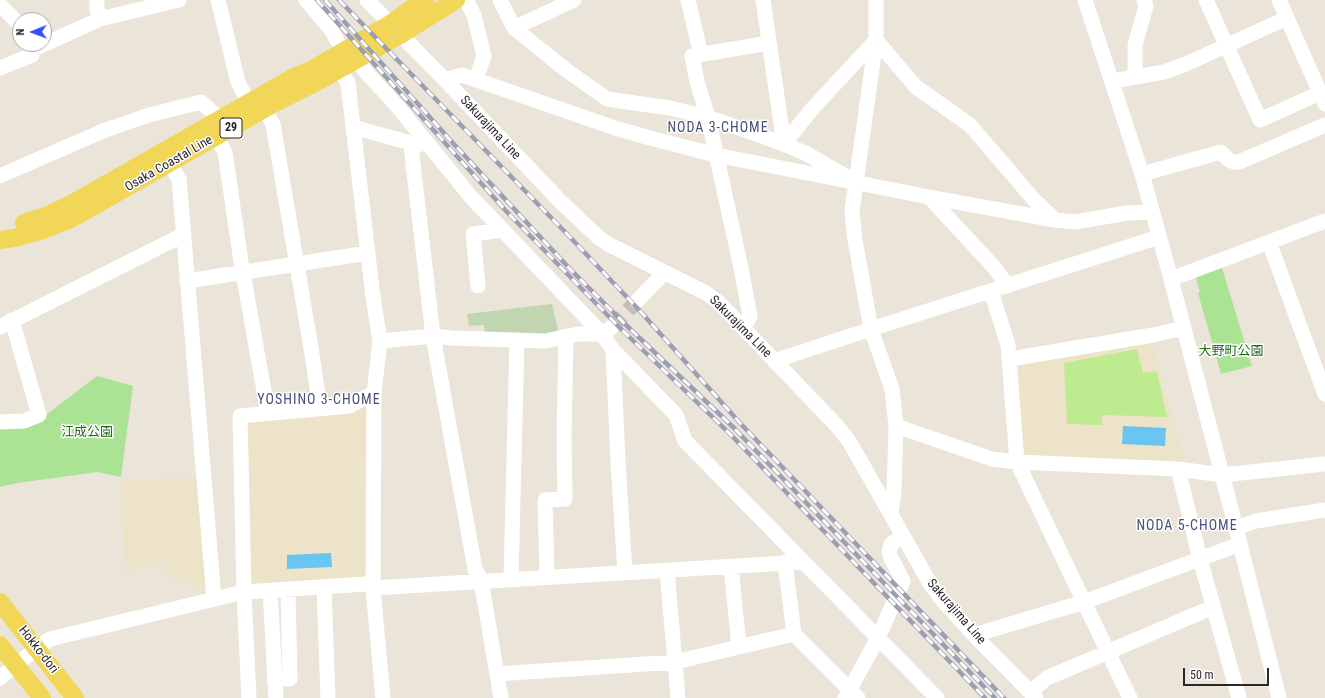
<!DOCTYPE html>
<html>
<head>
<meta charset="utf-8">
<style>
  body { margin:0 }
  #map { position:relative; width:1325px; height:698px; overflow:hidden; background:#ebe4d9; font-family:"Roboto Condensed",sans-serif }
  canvas { display:block }
  .north { position:absolute; left:12px; top:12px; width:40px; height:40px; box-sizing:border-box; background:#fff; border:1px solid #a9a9a9; border-radius:50%; rotate:269deg; font-size:11px; font-weight:700; line-height:16px; text-align:center; color:#282828 }
  .north::after { content:''; display:block; margin:auto; width:14px; height:18px; background:#3550fc; clip-path:polygon(50% 0,100% 100%,50% 72%,0 100%) }
  .scale { position:absolute; left:1183px; top:668px; width:86px; height:18px; box-sizing:border-box; border:2px solid #282828; border-top:0; padding-left:5px; font-size:12px; line-height:14px; white-space:nowrap; color:#282828; -webkit-text-stroke:3px #fff; paint-order:stroke }
</style>
</head>
<body>
<div id="map">
<canvas width="1325" height="698"></canvas>
<div class="north">N</div>
<div class="scale">50 m</div>
</div>
<script>
const ctx = document.querySelector('canvas').getContext('2d');
ctx.lineJoin = 'round';
function fill(path, color) {
  ctx.fillStyle = color;
  ctx.fill(path, 'evenodd');
}
function shape(rows) {
  const path = new Path2D();
  for (const r of rows) {
    path.moveTo(r[0], r[1]);
    for (let i = 2; i < r.length; i += 2) path.lineTo(r[i], r[i + 1]);
  }
  return path;
}
function strokePath(path, color, width, dash) {
  ctx.strokeStyle = color;
  ctx.lineWidth = width;
  ctx.lineCap = dash ? 'butt' : 'round';
  ctx.setLineDash(dash || []);
  ctx.stroke(path);
}
function label(font, color, halo, rows, align = 'center') {
  ctx.font = font + ' "Roboto Condensed","Noto Sans JP",sans-serif';
  ctx.lineWidth = 3;
  ctx.setLineDash([]);
  ctx.textBaseline = 'middle';
  ctx.strokeStyle = halo;
  ctx.fillStyle = color;
  for (const [text, x, y, turn = 0] of rows) {
    ctx.save();
    ctx.translate(x, y);
    ctx.rotate((+turn || 0) * Math.PI / 180);
    ctx.textAlign = isNaN(turn) ? turn : align;
    if (halo) ctx.strokeText(text, 0, 0);
    ctx.fillText(text, 0, 0);
    ctx.restore();
  }
}
const education = shape([
  [1151,338,1186,467,1023,459,1014,363],
  [368,408,367,578,251,587,242,419],
  [198,478,208,591,167,576,165,564,147,567,126,572,120,480]
]);
const green = shape([
  [1219,267,1222,268,1252,366,1221,374,1198,293,1200,292,1195,275],
  [97,376,133,386,121,477,97,472,18,483,0,487,0,424,46,415]
]);
const cemetery = shape([
  [552,304,559,334,485,335,484,325,469,326,467,314]
]);
const pitch = shape([
  [1137,349,1143,373,1157,371,1167,417,1102,415,1102,425,1067,424,1064,363]
]);
const water = shape([
  [1123,426,1166,428,1165,446,1122,444],
  [331,553,332,567,287,569,287,555]
]);
const minorTunnel = shape([
  [612,327,637,301]
]);
const minor = shape([
  [97,0,97,8,100,19],
  [218,0,238,82,248,102,264,109,273,124,311,348,320,408],
  [306,0,332,31,343,52],
  [367,0,445,80,560,201,598,237,608,244,706,293,717,301,729,313,837,426,849,441,869,476,931,585,944,602,974,635,1036,698],
  [466,0,474,15,484,56,476,79],
  [500,0,514,28,566,70,607,99,670,108,708,117,784,144,807,154,847,177],
  [688,0,701,55],
  [763,0,784,144],
  [876,0,876,40,852,211,855,240,871,329,892,389,896,426,894,492,891,514],
  [1085,0,1142,174,1171,279,1236,528,1279,698],
  [1206,0,1260,120,1320,93],
  [1279,0,1325,104],
  [0,5,20,25],
  [514,28,574,0],
  [876,40,916,87,970,125,1035,201,1055,220],
  [357,59,364,70,398,107,471,197,602,334,613,350,676,415,685,441,937,698],
  [0,68,32,55,32,50,100,19,179,0],
  [340,69,348,83,373,297,380,341,374,393,373,588,383,698],
  [1135,77,1135,45,1146,6,1144,0],
  [445,80,462,75,615,128,650,138,716,155,929,197,1055,220,1075,222,1127,213,1152,212],
  [1112,81,1164,72,1186,64,1287,18],
  [353,127,407,142,411,146,419,145],
  [216,137,225,152,241,262,268,413],
  [784,144,812,109,876,40],
  [411,146,433,336,475,569,481,580,501,698],
  [169,163,179,179,214,599],
  [1142,174,1221,152,1229,160,1234,162,1239,162,1325,125],
  [0,176,103,131,149,115,201,102,220,119],
  [929,197,993,266,1008,286],
  [1269,242,1325,394],
  [1171,279,1325,221],
  [187,281,368,253],
  [478,286,473,234,503,230],
  [991,291,1008,345,1017,462,1130,698],
  [637,301,664,273],
  [0,327,183,235],
  [743,328,750,316,740,263,708,117,697,82,692,56,769,43],
  [380,341,433,336,452,338,545,341,578,334,602,334,612,327],
  [613,350,618,462,625,572],
  [1010,359,1153,335,1184,328],
  [775,362,783,358,871,329,1159,237],
  [0,422,24,421,39,415,12,320],
  [896,426,992,459,1017,462,1178,469,1222,475,1325,464],
  [1178,469,1200,559,1239,698],
  [1236,528,1256,521,1325,510],
  [785,562,794,634,858,698],
  [731,566,739,647],
  [667,570,678,698],
  [547,577,545,500,565,499,564,438,566,337],
  [511,579,517,340],
  [324,587,328,698],
  [270,590,276,698],
  [974,635,1084,602,1240,544],
  [497,674,675,662,794,634],
  [0,678,37,648,50,639,244,592,366,584,373,588,803,562],
  [274,679,290,679,288,590],
  [1030,692,1047,678,1213,607],
  [249,698,244,592,240,416,349,406,374,393],
  [845,698,878,638,901,586,903,581,890,556,889,552,891,544,898,539,902,534]
]);
const major = shape([
  [24,223,48,215,73,203,292,78,313,69,390,24,411,9,425,0],
  [0,240,14,238,40,231,68,220,80,214,273,104,317,82,400,35,456,0],
  [0,602,75,698],
  [0,645,42,698]
]);
const rail = shape([
  [317,0,506,211,621,329,729,433,985,698],
  [325,0,452,142,570,269,626,325,734,428,995,698],
  [339,0,569,236,640,311,740,423,1004,698]
]);
const shields = [
  [231,128,22]
];
const shieldNames = [
  ["29",231,128]
];
const streetNames = [
  ["Sakurajima Line",490,128,47],
  ["Osaka Coastal Line",169,164,-30],
  ["Sakurajima Line",740,327,45],
  ["Sakurajima Line",956,612,49],
  ["Hokko-dori",38,650,52]
];
const parkNames = [
  ["大野町公園",1231,352],
  ["江成公園",87,433]
];
const neighbourhoodNames = [
  ["NODA 3-CHOME",718,128],
  ["YOSHINO 3-CHOME",319,400],
  ["NODA 5-CHOME",1187,526]
];
fill(education, '#ede3c8');
fill(green, '#abe394');
fill(cemetery, '#c0d5b0');
fill(pitch, '#bfeb90');
fill(water, '#6ac5f0');
strokePath(minorTunnel, '#c4beb6', 15, [15, 8]);
strokePath(minor, '#fff', 15);
strokePath(major, '#f2d657', 18);
strokePath(rail, '#9c9fb3', 4.5);
strokePath(rail, '#fff', 3, [9]);
for (const [x, y, w] of shields) {
  const box = new Path2D();
  box.roundRect(x - w / 2, y - 10, w, 20, 3);
  ctx.fillStyle = '#fff';
  ctx.fill(box);
  strokePath(box, '#282828', 1);
}
label('bold 12px', '#282828', null, shieldNames);
label('13px', '#282828', '#fff', streetNames);
label('13px', '#246518', '#fff', parkNames);
ctx.letterSpacing = '1px';
label('14px', '#484f79', '#fff', neighbourhoodNames);
ctx.letterSpacing = '0px';
</script>
</body>
</html>
